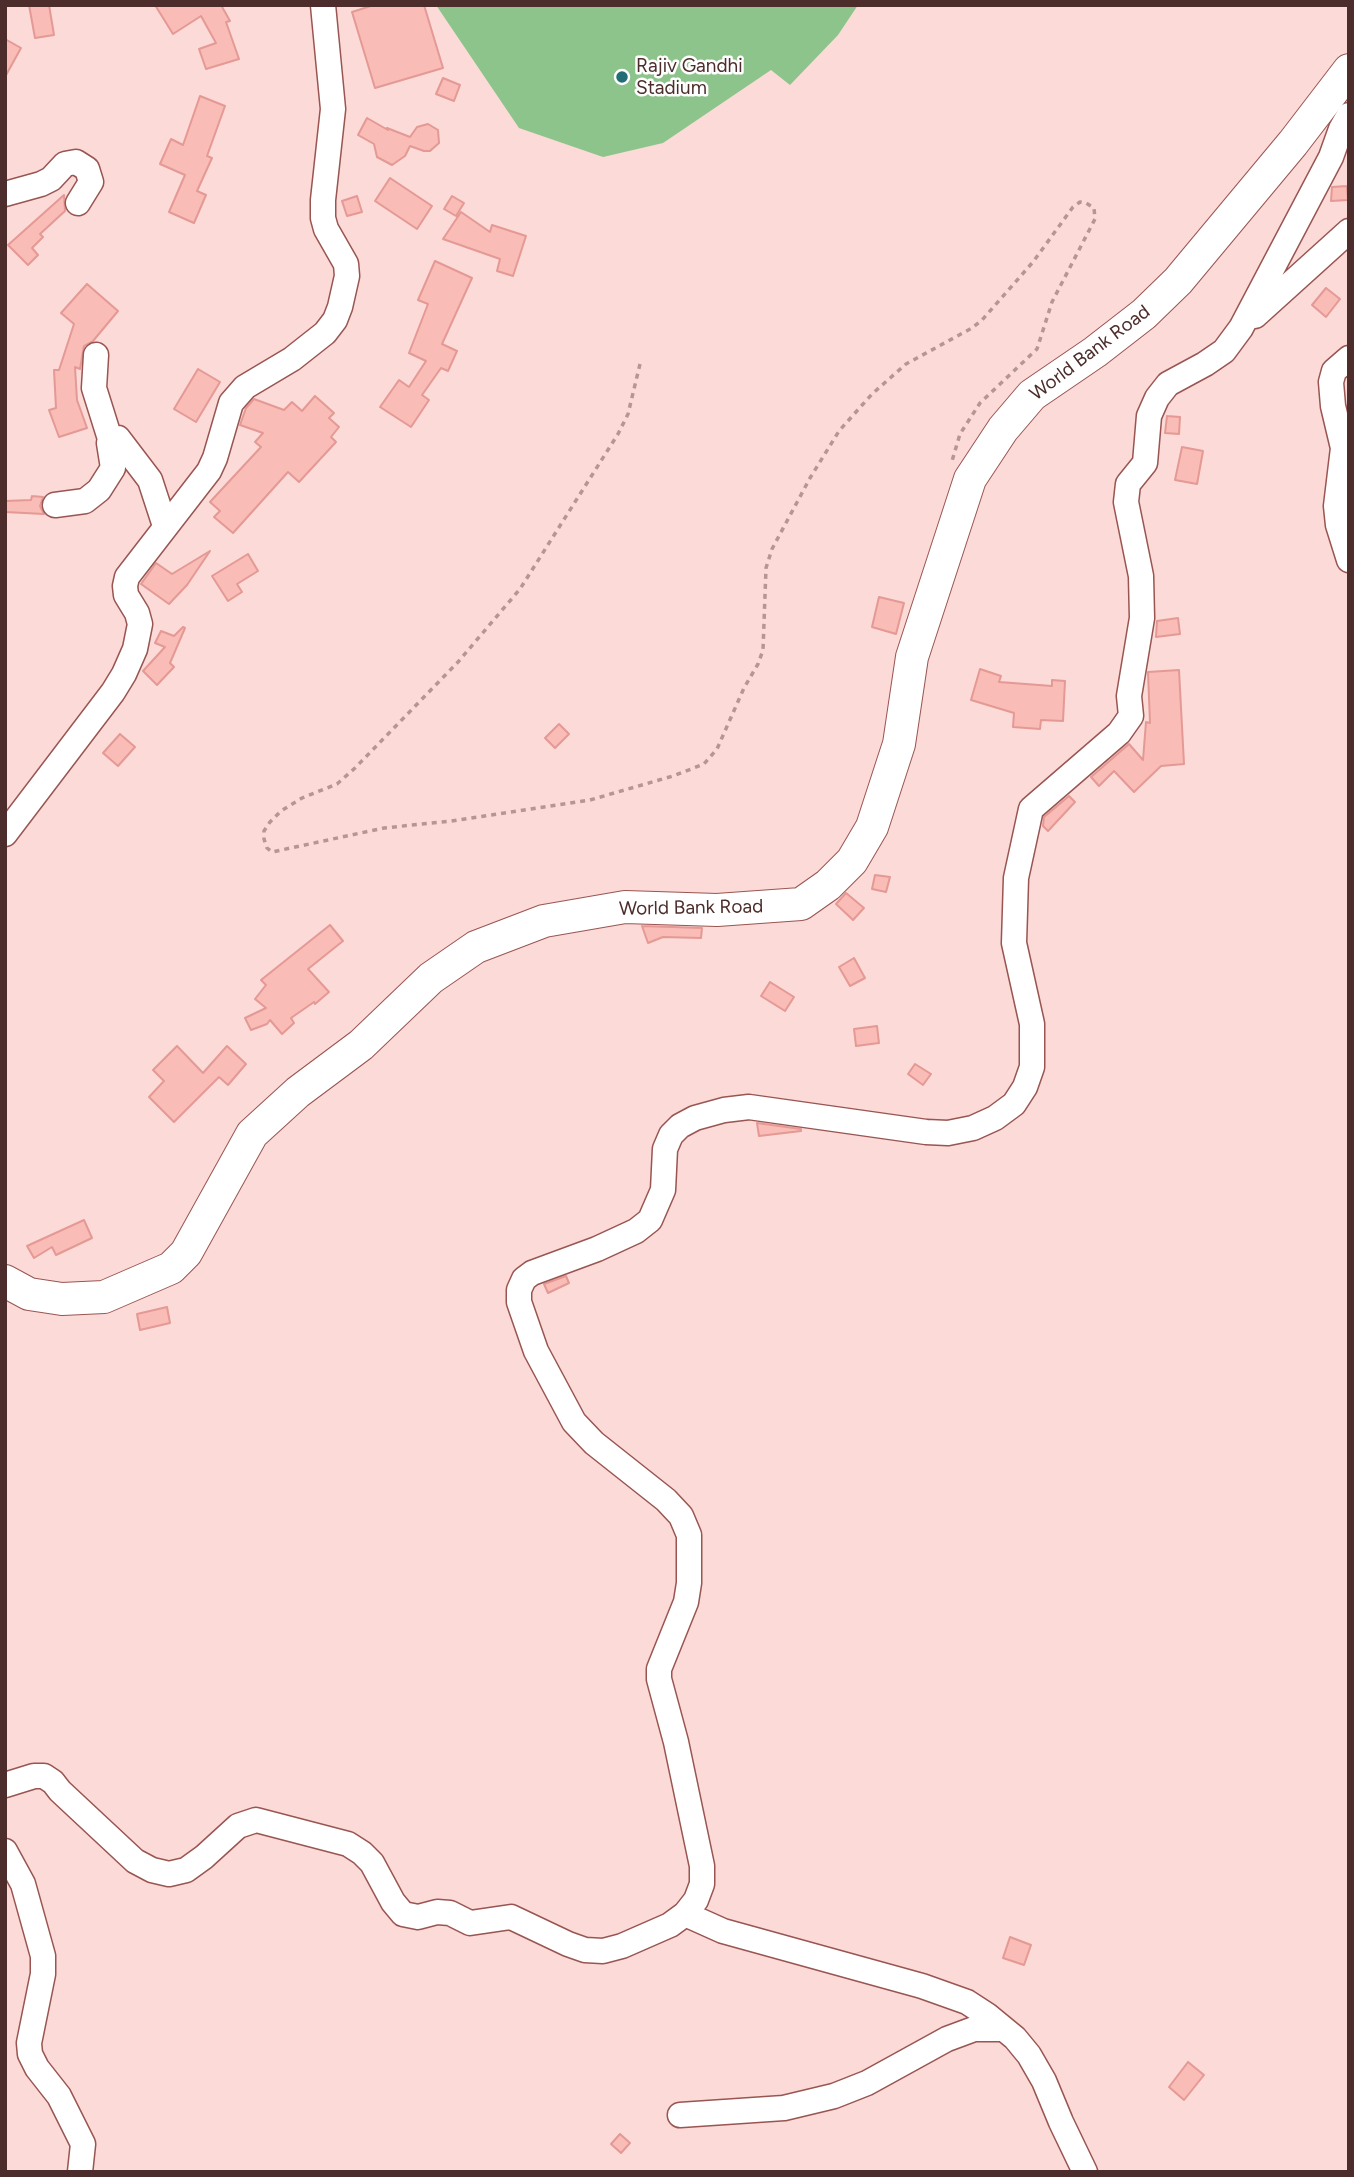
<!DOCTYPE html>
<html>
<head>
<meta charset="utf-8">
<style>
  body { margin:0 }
  #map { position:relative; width:1354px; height:2177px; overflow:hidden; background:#fbdad7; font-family:Figtree,sans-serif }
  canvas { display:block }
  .frame { position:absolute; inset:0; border:7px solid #4c2d2b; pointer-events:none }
</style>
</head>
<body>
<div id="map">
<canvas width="1354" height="2177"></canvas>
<div class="frame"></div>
</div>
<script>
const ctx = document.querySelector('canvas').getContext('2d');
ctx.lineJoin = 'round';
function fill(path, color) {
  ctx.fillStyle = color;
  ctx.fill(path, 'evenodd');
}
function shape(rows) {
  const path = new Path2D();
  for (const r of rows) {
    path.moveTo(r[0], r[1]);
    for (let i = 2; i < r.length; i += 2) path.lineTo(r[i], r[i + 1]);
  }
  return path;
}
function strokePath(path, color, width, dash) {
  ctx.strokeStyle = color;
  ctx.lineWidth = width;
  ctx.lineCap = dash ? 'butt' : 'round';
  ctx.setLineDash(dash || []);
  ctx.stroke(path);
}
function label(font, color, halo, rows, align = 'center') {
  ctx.font = font + ' Figtree,sans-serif';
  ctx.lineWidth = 5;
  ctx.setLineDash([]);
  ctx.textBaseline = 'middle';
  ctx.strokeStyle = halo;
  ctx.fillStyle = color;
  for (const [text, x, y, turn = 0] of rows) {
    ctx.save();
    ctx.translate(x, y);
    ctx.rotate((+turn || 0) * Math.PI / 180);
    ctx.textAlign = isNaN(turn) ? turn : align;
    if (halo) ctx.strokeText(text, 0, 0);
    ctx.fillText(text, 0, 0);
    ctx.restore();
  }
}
const green = shape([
  [436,5,858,5,838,35,790,85,771,70,663,143,603,157,519,128]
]);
const building = shape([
  [29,5,49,5,54,35,35,38,29,5],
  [155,5,221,5,230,21,226,22,239,59,206,69,199,49,216,43,201,16,173,34,155,5],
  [374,5,424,5,443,68,375,88,352,12,374,5],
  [5,39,21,48,5,77,5,39],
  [443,78,460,85,454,101,436,94,443,78],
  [200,96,225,106,207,156,212,158,197,191,206,195,194,223,169,212,185,175,160,164,171,139,183,145,200,96],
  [367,118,388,130,387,128,410,137,417,127,428,124,438,130,439,143,430,151,424,151,410,146,405,156,392,165,377,157,374,144,358,135,367,118],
  [390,178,432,206,417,229,375,201,390,178],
  [1347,186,1348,200,1331,201,1332,187,1347,186],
  [64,195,65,211,40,234,43,237,32,248,38,255,28,265,8,245,64,195],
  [357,196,362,212,347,216,342,201,357,196],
  [452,196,464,203,456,216,444,209,452,196],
  [461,212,490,232,492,225,526,236,513,276,497,271,500,259,443,239,461,212],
  [435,261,472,278,442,344,457,351,448,371,441,368,422,395,429,400,411,427,380,407,399,380,409,387,426,361,409,353,428,304,418,300,435,261],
  [87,284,118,311,93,341,84,346,80,369,75,367,77,400,87,428,59,437,49,410,56,408,54,370,59,370,74,324,61,313,87,284],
  [1326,288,1340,299,1326,317,1312,305,1326,288],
  [198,369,220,382,196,422,174,409,198,369],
  [315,396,334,413,329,418,339,427,331,437,336,442,299,482,288,472,233,533,214,517,220,511,210,502,261,447,255,442,263,433,240,425,246,408,254,399,284,410,292,402,302,411,315,396],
  [1167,416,1180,417,1179,434,1165,433,1167,416],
  [1182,447,1203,451,1197,484,1175,480,1182,447],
  [32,496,43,497,40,506,44,514,5,512,5,501,31,500,32,496],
  [210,551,187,585,169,604,141,584,156,563,172,574,210,551],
  [248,554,258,571,237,584,242,592,228,601,212,576,248,554],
  [879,597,904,603,896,634,872,627,879,597],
  [1178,618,1180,634,1156,637,1157,621,1178,618],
  [183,627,185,628,170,663,174,667,157,685,143,671,165,647,155,643,161,631,174,636,183,627],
  [980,669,1001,676,999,682,1052,686,1052,680,1065,681,1063,721,1041,720,1040,729,1013,727,1014,713,971,700,980,669],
  [1179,670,1184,764,1161,766,1134,792,1114,771,1099,786,1091,777,1129,744,1143,760,1146,722,1150,723,1148,672,1179,670],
  [559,724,569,734,555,748,545,738,559,724],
  [120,734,135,747,118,766,103,753,120,734],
  [1069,796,1075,802,1048,831,1043,826,1044,817,1069,796],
  [875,875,890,877,886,892,872,889,875,875],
  [846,893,864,908,853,920,836,904,846,893],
  [330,925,343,941,308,969,329,992,315,1004,314,1002,291,1018,294,1023,282,1034,270,1020,267,1024,251,1030,245,1018,266,1008,255,999,266,985,261,980,330,925],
  [642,926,702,928,701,938,663,937,648,943,642,926],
  [854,958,865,978,850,986,839,967,854,958],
  [770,982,794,997,785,1011,761,996,770,982],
  [877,1026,879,1043,856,1046,854,1029,877,1026],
  [177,1046,203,1073,227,1046,246,1064,228,1085,219,1077,174,1122,149,1097,164,1081,153,1070,177,1046],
  [915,1064,931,1074,923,1085,908,1074,915,1064],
  [757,1123,801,1129,801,1131,759,1136,757,1123],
  [84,1220,92,1238,56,1255,52,1247,34,1258,27,1246,84,1220],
  [566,1276,569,1283,548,1293,544,1284,566,1276],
  [167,1307,170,1323,140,1330,137,1314,167,1307],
  [1010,1937,1031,1945,1024,1965,1003,1958,1010,1937],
  [1188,2062,1204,2075,1184,2100,1169,2087,1188,2062],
  [620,2134,630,2143,621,2153,611,2144,620,2134]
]);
const path = shape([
  [640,364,628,414,618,434,520,589,458,662,355,768,337,784,302,798,281,811,270,822,264,831,264,839,267,848,272,852,384,828,451,821,590,800,673,776,704,764,717,749,744,688,758,664,763,650,766,568,772,549,810,478,839,431,872,394,906,364,972,328,982,320,1033,262,1073,207,1080,202,1086,203,1094,208,1095,219,1052,302,1037,349,980,403,960,434,952,461]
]);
const minor = shape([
  [5,194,41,184,51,179,65,164,76,162,87,169,91,182,78,203],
  [1255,316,1349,231],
  [96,355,94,388,110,439],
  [1349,358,1334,371,1331,382,1333,406,1343,448,1336,506,1338,525,1349,560],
  [55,505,85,501,99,490,113,468,109,443,110,439,118,438,150,480,165,526],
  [5,834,113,692,124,674,135,649,140,624,137,613,126,595,125,586,127,577,209,471,215,458,231,403,245,387,292,359,325,333,335,320,340,307,347,276,346,264,326,229,323,218,323,200,333,109,323,5],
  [5,1785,34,1776,44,1776,53,1782,60,1791,135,1861,152,1870,169,1874,186,1870,204,1857,238,1826,256,1820,348,1844,362,1853,372,1863,393,1902,403,1914,418,1917,437,1912,450,1913,470,1923,511,1917,568,1944,585,1950,603,1951,622,1946,670,1925,685,1914,696,1900,702,1884,702,1866,676,1742,659,1679,659,1669,686,1602,689,1583,689,1535,681,1516,666,1500,594,1443,574,1422,536,1351,519,1302,519,1290,524,1279,532,1273,597,1249,636,1231,650,1220,663,1190,665,1149,671,1135,680,1126,695,1118,724,1110,749,1107,926,1132,948,1133,973,1128,995,1118,1014,1104,1025,1087,1032,1067,1032,1024,1014,943,1016,878,1031,809,1119,733,1131,716,1129,696,1142,618,1141,576,1126,502,1128,484,1145,463,1149,416,1157,398,1168,384,1205,364,1224,351,1241,328,1331,157,1341,129,1349,115],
  [5,1851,23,1884,43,1956,43,1974,29,2043,30,2054,37,2068,59,2096,83,2144,80,2172],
  [685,1914,723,1931,922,1986,967,2002,987,2015,1015,2038,1029,2055,1044,2081,1061,2122,1085,2172],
  [680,2115,784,2108,834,2096,867,2083,947,2039,974,2029,1004,2029]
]);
const major = shape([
  [5,1281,29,1294,62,1299,104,1297,171,1268,186,1253,252,1134,298,1092,361,1045,431,978,476,947,544,921,625,907,717,910,801,904,828,885,852,861,872,827,899,744,912,657,970,479,1003,429,1032,395,1095,352,1144,314,1178,281,1293,143,1349,70]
]);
const markers = [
  [622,77,7,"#236e75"]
];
const poiNames = [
  ["Rajiv Gandhi",636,66],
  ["Stadium",636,88]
];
const streetNames = [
  ["World Bank Road",1090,353,-37],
  ["World Bank Road",691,908,-1]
];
fill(green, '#8dc48b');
fill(building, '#fabcb7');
strokePath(building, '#e49994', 2);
strokePath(minor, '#995551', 27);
strokePath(major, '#995551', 34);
strokePath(path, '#b69693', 3.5, [5, 5]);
strokePath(minor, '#fff', 24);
strokePath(major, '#fff', 32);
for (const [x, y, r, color] of markers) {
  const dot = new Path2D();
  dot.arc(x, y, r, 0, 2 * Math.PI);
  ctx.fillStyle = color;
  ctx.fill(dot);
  strokePath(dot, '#fff', 2.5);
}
label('19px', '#4c2d2b', '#fff', poiNames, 'left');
label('19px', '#4c2d2b', '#fff', streetNames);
</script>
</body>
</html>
